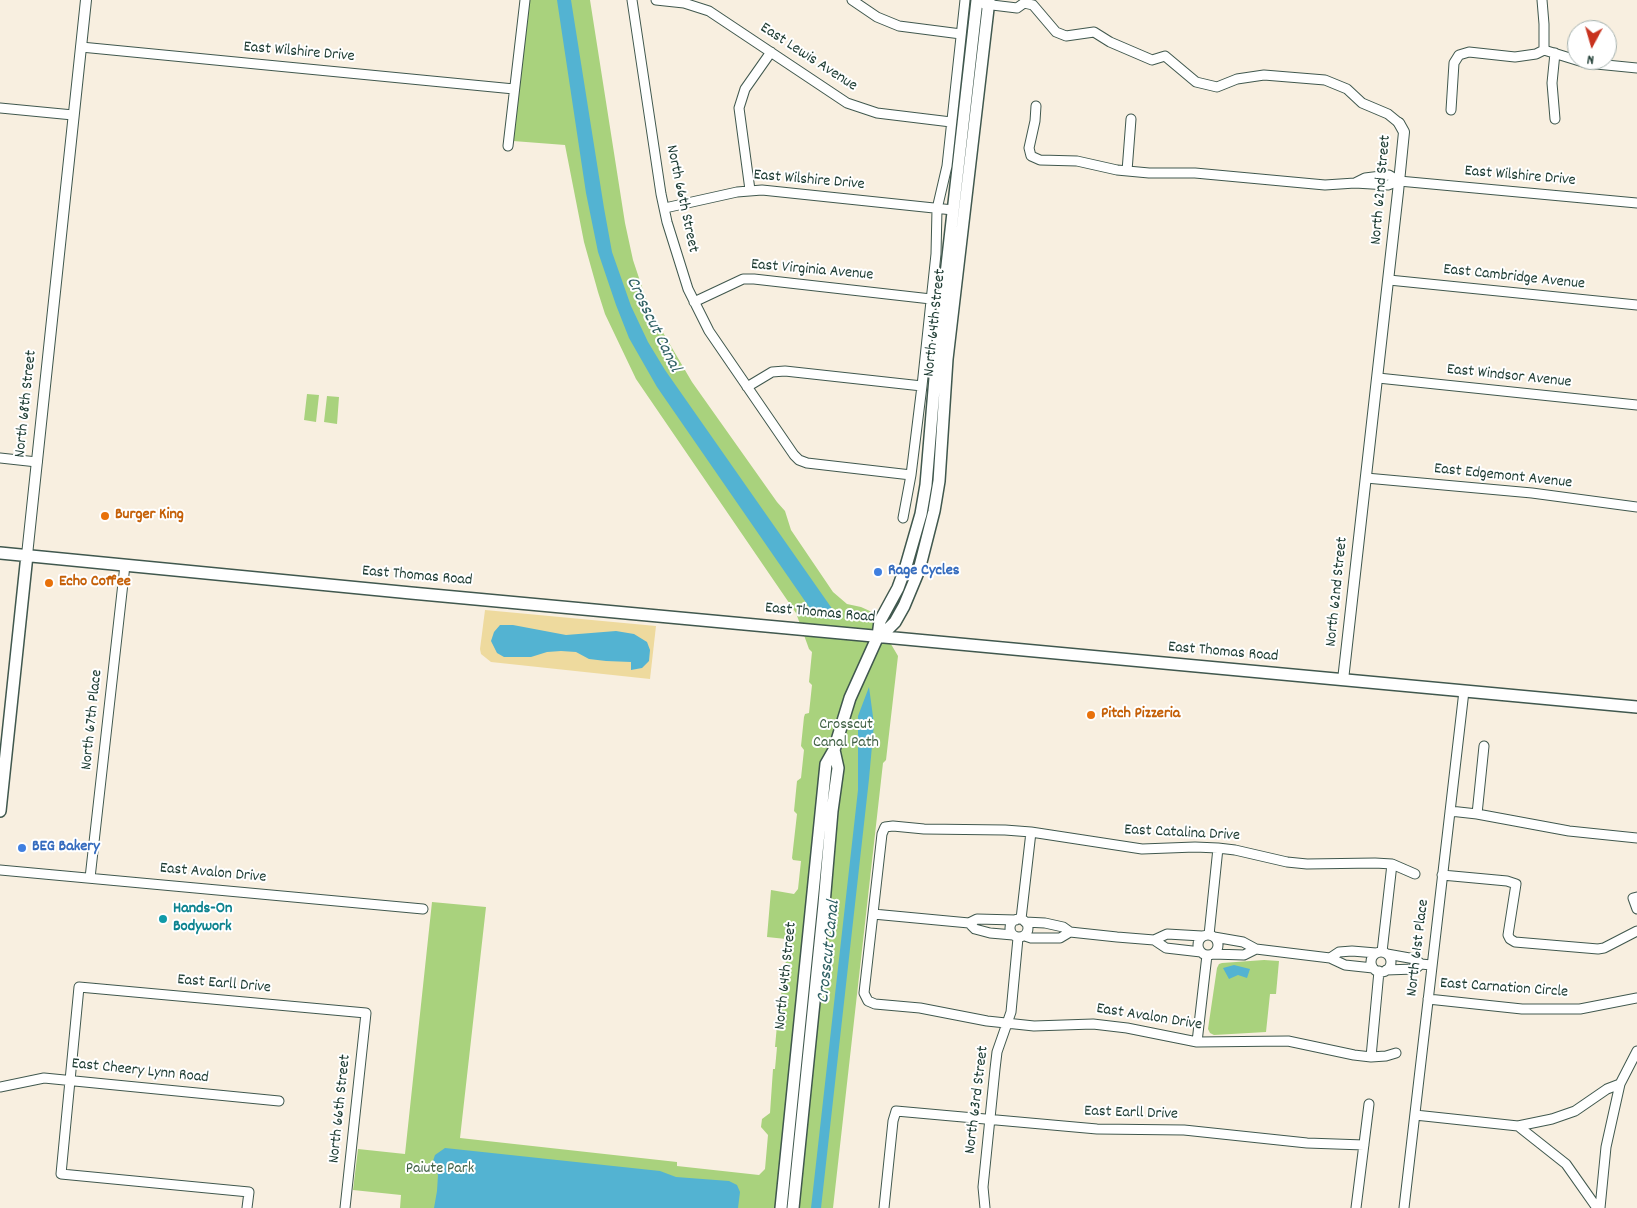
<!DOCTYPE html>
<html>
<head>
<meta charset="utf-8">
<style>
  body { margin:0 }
  #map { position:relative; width:1637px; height:1208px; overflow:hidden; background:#f8efe0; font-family:Dekko,sans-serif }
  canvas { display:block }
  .north { position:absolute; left:1567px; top:20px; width:50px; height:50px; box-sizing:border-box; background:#fff; border:1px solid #a5b1ae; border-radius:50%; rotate:186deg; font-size:14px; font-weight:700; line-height:20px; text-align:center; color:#1f3d34 }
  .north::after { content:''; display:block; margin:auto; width:18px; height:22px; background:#c8321e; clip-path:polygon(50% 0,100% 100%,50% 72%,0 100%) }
</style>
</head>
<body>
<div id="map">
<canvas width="1637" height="1208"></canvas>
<div class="north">N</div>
</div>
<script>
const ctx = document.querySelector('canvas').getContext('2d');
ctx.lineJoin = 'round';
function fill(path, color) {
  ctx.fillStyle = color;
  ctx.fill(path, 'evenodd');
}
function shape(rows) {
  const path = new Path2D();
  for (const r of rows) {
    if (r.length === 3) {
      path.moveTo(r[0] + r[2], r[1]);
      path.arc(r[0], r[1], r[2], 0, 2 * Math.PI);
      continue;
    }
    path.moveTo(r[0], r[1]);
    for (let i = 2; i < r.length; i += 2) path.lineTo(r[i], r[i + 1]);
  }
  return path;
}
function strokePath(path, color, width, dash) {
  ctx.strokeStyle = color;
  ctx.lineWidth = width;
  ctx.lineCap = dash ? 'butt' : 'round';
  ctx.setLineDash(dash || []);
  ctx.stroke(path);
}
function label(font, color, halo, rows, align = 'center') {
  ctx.font = font + ' Dekko,sans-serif';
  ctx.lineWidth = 4;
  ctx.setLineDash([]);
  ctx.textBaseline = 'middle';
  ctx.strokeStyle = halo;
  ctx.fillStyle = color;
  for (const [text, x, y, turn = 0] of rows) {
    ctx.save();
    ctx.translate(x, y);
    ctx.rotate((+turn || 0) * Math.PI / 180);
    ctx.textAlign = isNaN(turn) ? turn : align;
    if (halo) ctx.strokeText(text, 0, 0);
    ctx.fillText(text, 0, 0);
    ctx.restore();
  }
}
const green = shape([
  [525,0,590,0,625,223,633,260,645,296,655,319,692,382,777,502,785,511,791,530,833,592,847,604,861,607,872,612,898,656,886,760,883,763,833,1208,400,1208,401,1195,353,1190,358,1149,405,1154,432,902,486,907,460,1138,677,1162,677,1166,759,1175,765,1169,768,1135,761,1127,762,1119,770,1113,773,1069,775,1069,777,1047,775,1047,777,1025,779,1025,782,1004,780,1003,786,960,784,959,786,939,767,937,771,890,794,894,798,889,801,861,793,860,792,858,797,814,794,811,797,781,801,778,804,750,801,746,804,717,805,714,809,713,812,685,809,682,812,652,809,649,796,613,636,379,605,314,598,292,584,242,565,145,513,141],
  [307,394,319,395,316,422,304,420],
  [327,396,339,397,337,424,324,422],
  [1264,960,1279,961,1276,994,1270,994,1266,1032,1214,1035,1210,1033,1208,1029,1209,1022,1217,968,1219,964,1222,963]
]);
const sand = shape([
  [485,610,656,626,650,679,491,662,481,654,480,649]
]);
const water = shape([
  [557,0,571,0,604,208,612,252,631,306,648,342,665,370,840,620,816,617,657,387,629,338,616,305,598,252,586,193],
  [500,625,513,625,566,635,616,631,634,634,647,642,650,650,649,661,642,668,631,670,631,662,606,661,589,659,576,652,561,651,547,652,531,657,504,657,497,653,491,641,494,632],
  [869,687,874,724,869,779,821,1208,811,1208,858,790,858,716],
  [1234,965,1250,969,1247,978,1238,975,1229,979,1223,968],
  [445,1148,660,1171,676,1177,729,1181,737,1185,740,1192,738,1208,434,1208,437,1191,438,1175,432,1164,435,1155]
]);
const minor = shape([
  [632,0,661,194,667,222,688,289,709,331,794,455,799,460,807,463,911,475],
  [656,0,684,3,709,11,847,103,877,113,951,122],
  [852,0,877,17,899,26,961,34],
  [1542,0,1544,24,1544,50],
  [984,4,1017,8,1024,3,1033,5,1056,32,1066,36,1094,32,1110,42,1152,60,1165,56,1196,82,1217,87,1237,79,1264,75,1325,80,1347,89,1362,103,1388,114,1399,123],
  [81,47,514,89],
  [1555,53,1552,83,1555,119],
  [1036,106,1035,121,1029,148,1031,156,1040,160,1077,161,1117,170,1149,173,1195,173,1325,185,1355,183,1388,185,1399,181,1637,203],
  [0,108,73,115],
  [1451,110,1454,63,1459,55,1469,52,1515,57,1536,54,1544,50,1586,63,1637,68],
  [508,146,525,0],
  [1127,171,1131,119],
  [1355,183,1365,178,1389,175,1399,181],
  [750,190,739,108,745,89,771,52],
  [665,208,737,192,762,190,953,210],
  [1389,280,1637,305],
  [694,302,743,279,754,279,931,299],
  [1378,378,1637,405],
  [747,387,772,372,785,371,922,386],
  [0,458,37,462],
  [1366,478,1532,493,1637,507],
  [903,518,911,475,922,386,936,254,937,209,947,166,965,0],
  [1484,746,1477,814,1569,831,1637,838],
  [1450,811,1477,814],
  [0,870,423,909],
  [1442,875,1507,881,1516,884,1508,935,1510,939,1515,942,1598,949,1604,948,1637,931],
  [90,878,125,565],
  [1637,897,1633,898,1637,909],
  [873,914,969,923,975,929,990,933,1013,935],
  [1019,928,9],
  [1021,919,1031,832],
  [1025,922,1045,923,1063,927,1070,932,1117,937,1154,940,1167,934,1202,936],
  [969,923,977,919,1016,920],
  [1208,945,10],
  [1209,935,1218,848],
  [1025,936,1031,938,1060,938,1070,932],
  [1214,937,1243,942,1256,949,1330,958,1345,965,1373,968],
  [1154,940,1166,948,1201,952],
  [1382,952,1392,864],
  [1381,962,10],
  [1213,954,1244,955,1256,949],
  [1387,954,1415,959,1421,964,1431,965],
  [1330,958,1339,952,1352,951,1376,953],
  [1386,970,1415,969,1421,964],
  [1428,999,1522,1009,1580,1009,1637,998],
  [1197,1042,1207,955],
  [1396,1053,1386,1056,1371,1057,1354,1055,1288,1041,1197,1042,1127,1028,1093,1024,1034,1026,987,1021,920,1008,875,1004,868,1001,864,993,882,834,885,827,893,826,924,829,1005,830,1031,832,1142,849,1195,847,1218,848,1235,850,1287,862,1307,864,1375,863,1392,864,1415,874],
  [1371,1057,1379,971],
  [0,1087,44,1078,279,1101],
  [1415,1115,1518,1126,1552,1119,1575,1111,1607,1089,1620,1084],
  [1518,1126,1566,1164,1597,1208],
  [247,1208,249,1192,61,1174,79,987,366,1013,345,1208],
  [884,1208,893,1121,896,1111,1097,1129,1184,1130,1307,1143,1364,1145],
  [985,1208,983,1187,995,1069,997,1052,1011,1012,1018,938],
  [1356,1208,1369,1104],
  [1404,1208,1464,691],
  [1600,1208,1606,1147,1620,1084,1637,1051]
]);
const tertiary = shape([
  [27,555,86,0],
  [1343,680,1398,192,1404,132,1399,123]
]);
const secondary = shape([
  [0,553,411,593,1637,707],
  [878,636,888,629,895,622,904,606,919,570,934,511,939,481,947,359,989,0],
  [0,811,27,555],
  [781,1208,826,764,834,750,850,698,878,636,880,621,898,588,906,566,921,514,926,485,937,354,977,0],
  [793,1208,824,904,832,811,838,768,834,750]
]);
const markers = [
  [105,516,5,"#e8710a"],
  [878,572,5,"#3f7fe0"],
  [49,583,5,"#e8710a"],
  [1091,715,5,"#e8710a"],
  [22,848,5,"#3f7fe0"],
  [163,919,5,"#0f9aa8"]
];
const streetNames = [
  ["East Wilshire Drive",299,53,5],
  ["East Lewis Avenue",808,58,33],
  ["East Wilshire Drive",1520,177,5],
  ["East Wilshire Drive",809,181,5],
  ["North 62nd Street",1382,190,-85],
  ["North 66th Street",681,199,78],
  ["East Virginia Avenue",812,271,5],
  ["East Cambridge Avenue",1514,278,6],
  ["North 64th Street",936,323,-84],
  ["East Windsor Avenue",1509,377,6],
  ["North 68th Street",27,404,-84],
  ["East Edgemont Avenue",1503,477,6],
  ["East Thomas Road",417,577,5],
  ["North 62nd Street",1338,592,-84],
  ["East Thomas Road",820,614,5],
  ["East Thomas Road",1223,653,5],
  ["North 67th Place",93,720,-84],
  ["East Catalina Drive",1182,834,3],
  ["East Avalon Drive",213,874,5],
  ["North 61st Place",1419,948,-83],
  ["North 64th Street",787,976,-84],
  ["East Earll Drive",224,985,5],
  ["East Carnation Circle",1504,989,4],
  ["East Avalon Drive",1149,1018,9],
  ["East Cheery Lynn Road",140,1072,6],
  ["North 63rd Street",978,1100,-83],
  ["North 66th Street",341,1109,-84],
  ["East Earll Drive",1131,1114,2]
];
const foodNames = [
  ["Burger King",115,516],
  ["Echo Coffee",59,583],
  ["Pitch Pizzeria",1101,715]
];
const shopNames = [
  ["Rage Cycles",888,572],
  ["BEG Bakery",32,848]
];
const parkNames = [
  ["Crosscut",846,726],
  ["Canal Path",846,744],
  ["Paiute Park",440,1170]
];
const cultureNames = [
  ["Hands-On",173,910],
  ["Bodywork",173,928]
];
const waterNames = [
  ["Crosscut Canal",652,325,64],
  ["Crosscut Canal",830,952,-84]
];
fill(green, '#a9d27d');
fill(sand, '#eeda9e');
fill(water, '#53b3d2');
strokePath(minor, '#40584e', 11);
strokePath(tertiary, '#40584e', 12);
strokePath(secondary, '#40584e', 14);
strokePath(minor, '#fff', 9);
strokePath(tertiary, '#fff', 10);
strokePath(secondary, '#fff', 11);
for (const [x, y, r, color] of markers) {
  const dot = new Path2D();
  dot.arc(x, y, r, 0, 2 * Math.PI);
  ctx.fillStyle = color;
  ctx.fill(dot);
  strokePath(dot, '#fff', 2);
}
label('16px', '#1f3d34', '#fff', streetNames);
label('bold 16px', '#c56008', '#fff', foodNames, 'left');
label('bold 16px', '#366cbe', '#fff', shopNames, 'left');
label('16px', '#426246', '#fff', parkNames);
label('bold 16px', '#0d838f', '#fff', cultureNames, 'left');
label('italic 18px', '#2f6063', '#fff', waterNames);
</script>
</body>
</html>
